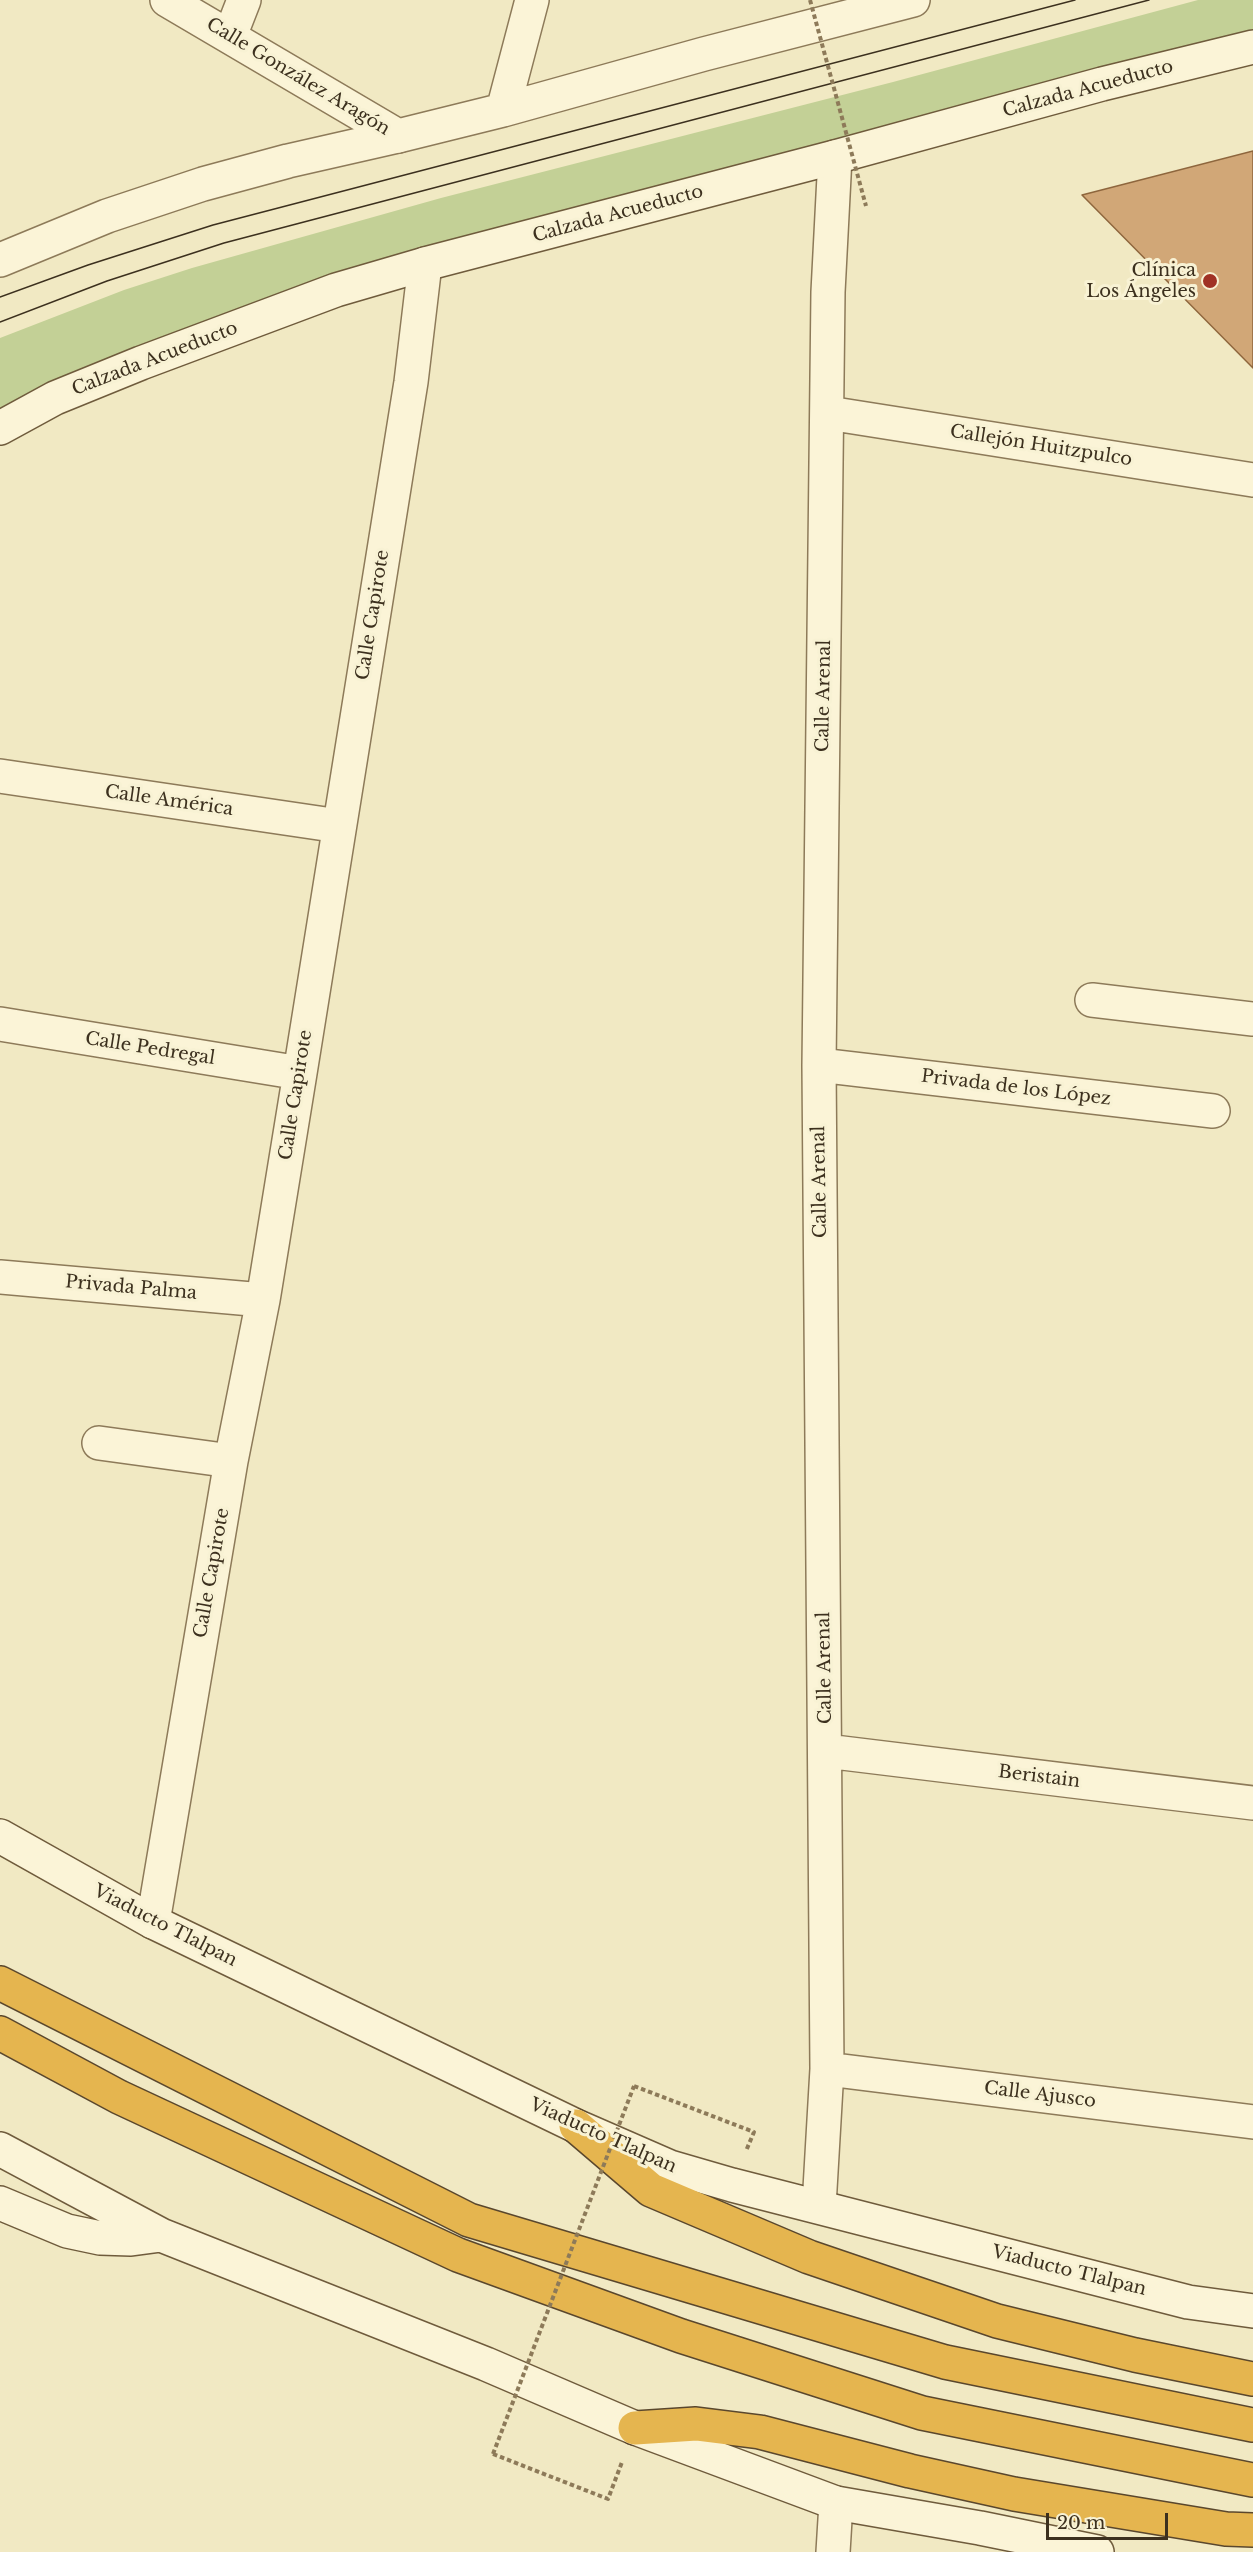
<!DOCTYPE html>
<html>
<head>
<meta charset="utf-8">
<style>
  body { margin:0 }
  #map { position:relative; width:1253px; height:2552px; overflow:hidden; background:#f1e9c3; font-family:"Libre Baskerville",serif }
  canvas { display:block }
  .scale { position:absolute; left:1046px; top:2513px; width:122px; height:27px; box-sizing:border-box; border:3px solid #3c301e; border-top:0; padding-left:8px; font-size:18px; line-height:21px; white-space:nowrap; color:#3c301e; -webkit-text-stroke:4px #f8f2d4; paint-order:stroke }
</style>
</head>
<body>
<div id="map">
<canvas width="1253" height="2552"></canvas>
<div class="scale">20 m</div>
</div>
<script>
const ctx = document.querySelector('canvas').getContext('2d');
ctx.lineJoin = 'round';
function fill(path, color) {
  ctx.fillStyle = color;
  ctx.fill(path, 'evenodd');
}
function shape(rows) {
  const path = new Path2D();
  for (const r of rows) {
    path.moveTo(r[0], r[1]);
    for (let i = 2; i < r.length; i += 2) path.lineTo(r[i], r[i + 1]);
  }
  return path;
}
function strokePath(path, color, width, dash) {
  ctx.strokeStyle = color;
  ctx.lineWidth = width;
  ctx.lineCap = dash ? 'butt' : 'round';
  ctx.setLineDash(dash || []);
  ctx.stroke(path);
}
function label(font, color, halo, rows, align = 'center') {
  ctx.font = font + ' "Libre Baskerville",serif';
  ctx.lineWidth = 6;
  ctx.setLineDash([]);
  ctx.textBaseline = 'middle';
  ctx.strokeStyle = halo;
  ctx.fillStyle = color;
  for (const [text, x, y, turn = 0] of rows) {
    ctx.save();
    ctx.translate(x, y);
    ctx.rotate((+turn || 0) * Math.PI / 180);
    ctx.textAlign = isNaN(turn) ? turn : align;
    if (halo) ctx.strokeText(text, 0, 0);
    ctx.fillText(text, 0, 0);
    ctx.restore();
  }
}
const green = shape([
  [1198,0,1253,0,1253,30,400,262,0,414,0,338,124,290,192,268,441,198,893,82]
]);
const building = shape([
  [1253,151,1253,368,1082,195,1253,151]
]);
const path = shape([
  [634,2086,754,2132,746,2151],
  [493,2454,608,2499,622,2462]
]);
const pedestrian = shape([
  [0,260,107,216,203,184,288,161,398,136]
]);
const minor = shape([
  [167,0,398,136,503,110,704,54,913,0],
  [230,36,244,0],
  [503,110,532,0],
  [828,413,1253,480],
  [0,776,339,826],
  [1092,1000,1253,1019],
  [0,1024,300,1073],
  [819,1065,1213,1111],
  [0,1277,263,1300],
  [99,1443,231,1461],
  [826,1751,1253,1803],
  [153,1922,231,1461,263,1300,300,1073,411,382,425,264],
  [827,2069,1253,2122],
  [819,2206,827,2069,819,1065,828,292,835,157],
  [833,2552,836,2503]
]);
const secondary = shape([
  [0,428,55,398,141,363,336,290,425,264,835,157,1102,84,1253,47],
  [0,1836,153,1922,576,2126,670,2167,732,2185,1188,2302,1253,2311],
  [0,2149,161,2235,486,2364,635,2428,836,2503,980,2528,1097,2552],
  [0,2203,67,2231,100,2238,131,2239,161,2235]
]);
const motorway = shape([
  [0,1983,469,2220,945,2362,1253,2425],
  [0,2033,119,2097,458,2255,681,2336,922,2413,1253,2480],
  [576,2126,651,2190,809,2257,997,2321,1135,2355,1253,2379],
  [635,2428,696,2424,760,2432,910,2471,1014,2494,1226,2529,1253,2530]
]);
const tram = shape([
  [0,297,88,265,213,225,1075,0],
  [0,322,107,281,224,243,1149,0]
]);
const pathBridge = shape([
  [810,0,866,206],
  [493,2454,634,2086]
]);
const markers = [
  [1210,281,8,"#a03224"]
];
const streetNames = [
  ["Calle González Aragón",298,77,31],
  ["Calzada Acueducto",1088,89,-15],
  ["Calzada Acueducto",618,214,-15],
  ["Calzada Acueducto",155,359,-21],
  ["Callejón Huitzpulco",1041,446,9],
  ["Calle Capirote",373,615,-81],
  ["Calle Arenal",824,696,-89],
  ["Calle América",169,801,8],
  ["Calle Pedregal",150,1049,9],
  ["Privada de los López",1016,1088,7],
  ["Calle Capirote",296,1095,-81],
  ["Calle Arenal",820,1182,-91],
  ["Privada Palma",131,1288,5],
  ["Calle Capirote",212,1573,-80],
  ["Calle Arenal",825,1668,-91],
  ["Beristain",1039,1777,7],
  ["Viaducto Tlalpan",165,1926,27],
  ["Calle Ajusco",1040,2095,7],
  ["Viaducto Tlalpan",603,2136,24],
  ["Viaducto Tlalpan",1069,2271,14]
];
const poiNames = [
  ["Clínica",1196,271],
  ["Los Ángeles",1196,292]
];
fill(green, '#c3d096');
fill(building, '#d1a777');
strokePath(building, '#8e663d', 1.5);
strokePath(pedestrian, '#8d7a59', 36);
strokePath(minor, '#8d7a59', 36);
strokePath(secondary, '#6f5b3c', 36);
strokePath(motorway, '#5a472d', 36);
strokePath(path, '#8d7a59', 4, [4.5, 3]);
strokePath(pedestrian, '#fbf4d7', 33);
strokePath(minor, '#fbf4d7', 33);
strokePath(secondary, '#fbf4d7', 33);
strokePath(motorway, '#e5b54f', 33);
strokePath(tram, '#3c301e', 1.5);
strokePath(pathBridge, '#8d7a59', 4, [4.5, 3]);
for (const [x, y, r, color] of markers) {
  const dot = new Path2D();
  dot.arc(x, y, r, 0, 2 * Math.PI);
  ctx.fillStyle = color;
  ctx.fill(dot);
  strokePath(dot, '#f8f2d4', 2);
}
label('18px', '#3c301e', '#f8f2d4', streetNames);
label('18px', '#3c301e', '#f8f2d4', poiNames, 'right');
</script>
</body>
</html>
